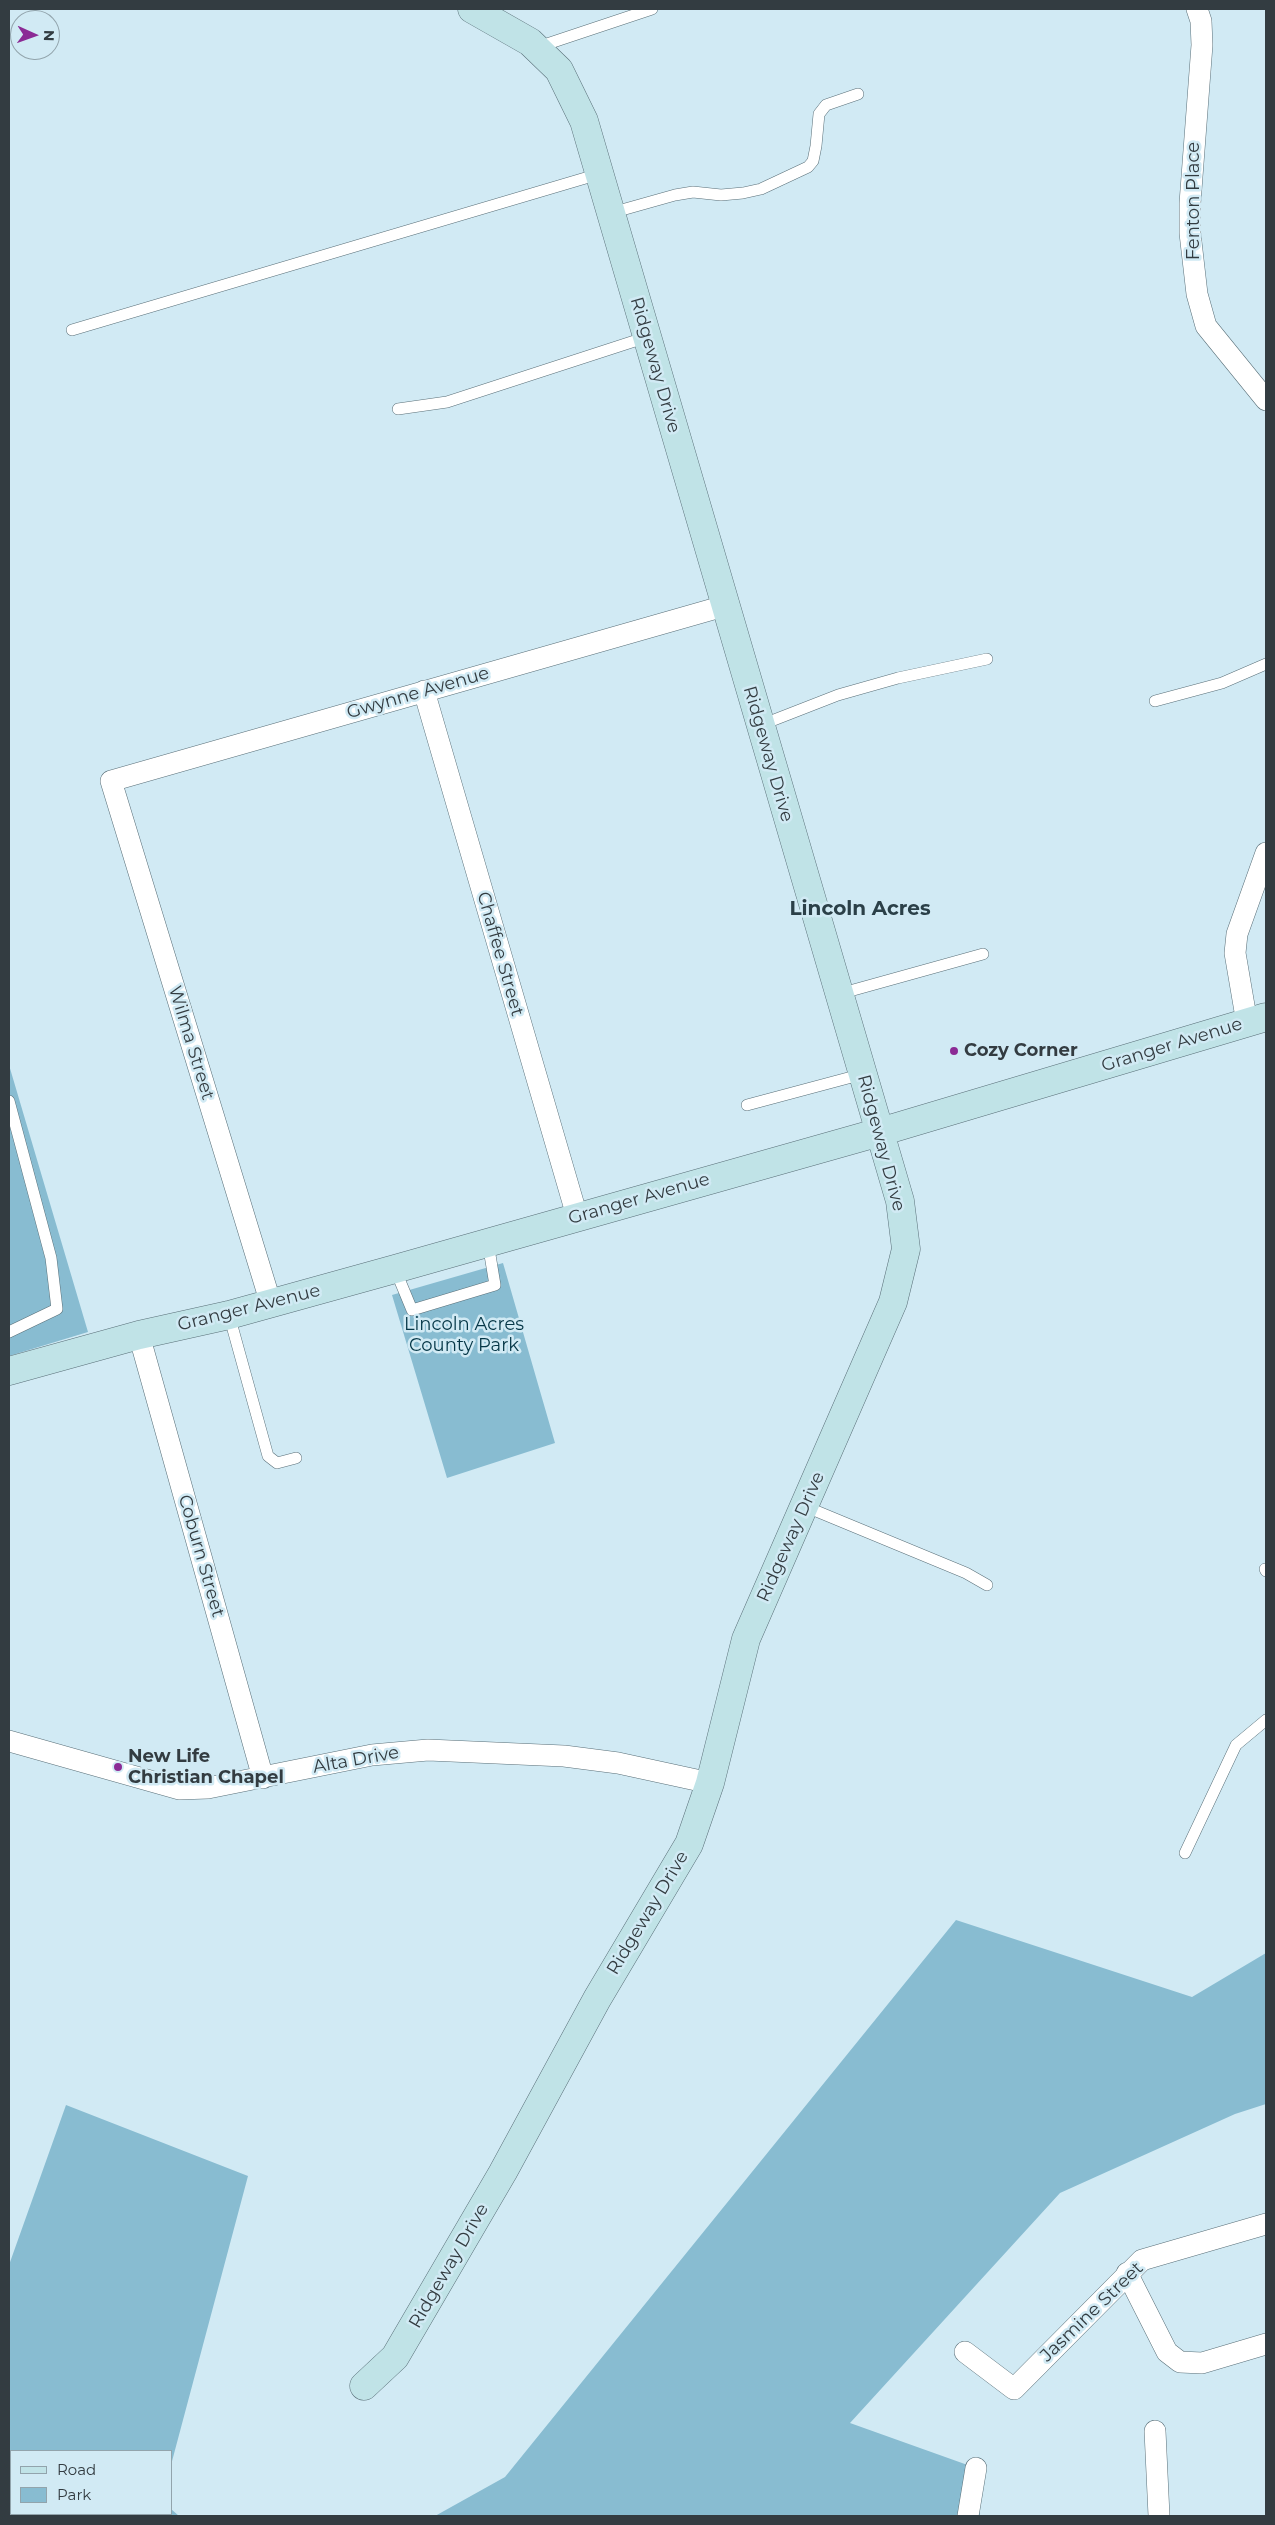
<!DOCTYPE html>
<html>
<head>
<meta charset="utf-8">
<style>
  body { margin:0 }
  #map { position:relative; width:1275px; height:2525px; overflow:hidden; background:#d1eaf4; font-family:Montserrat,sans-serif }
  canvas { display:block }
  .frame { position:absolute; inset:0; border:10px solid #333c41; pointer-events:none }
  .legend { position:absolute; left:10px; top:2450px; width:162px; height:65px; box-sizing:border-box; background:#d1eaf4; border:1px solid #92a4ac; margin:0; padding:6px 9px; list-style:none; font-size:15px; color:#333c41 }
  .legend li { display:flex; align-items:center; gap:10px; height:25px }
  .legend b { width:25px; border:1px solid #92a4ac }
  .north { position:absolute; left:10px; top:10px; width:50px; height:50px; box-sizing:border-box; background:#d1eaf4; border:1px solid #92a4ac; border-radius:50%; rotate:92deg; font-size:14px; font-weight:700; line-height:20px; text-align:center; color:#333c41 }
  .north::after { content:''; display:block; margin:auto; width:18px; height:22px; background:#8b2b95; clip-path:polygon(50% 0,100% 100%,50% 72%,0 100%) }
</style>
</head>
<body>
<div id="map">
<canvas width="1275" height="2525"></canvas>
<div class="frame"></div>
<ul class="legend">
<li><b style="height:6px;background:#c0e3e7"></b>Road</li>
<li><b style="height:14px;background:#88bcd1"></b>Park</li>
</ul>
<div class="north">N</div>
</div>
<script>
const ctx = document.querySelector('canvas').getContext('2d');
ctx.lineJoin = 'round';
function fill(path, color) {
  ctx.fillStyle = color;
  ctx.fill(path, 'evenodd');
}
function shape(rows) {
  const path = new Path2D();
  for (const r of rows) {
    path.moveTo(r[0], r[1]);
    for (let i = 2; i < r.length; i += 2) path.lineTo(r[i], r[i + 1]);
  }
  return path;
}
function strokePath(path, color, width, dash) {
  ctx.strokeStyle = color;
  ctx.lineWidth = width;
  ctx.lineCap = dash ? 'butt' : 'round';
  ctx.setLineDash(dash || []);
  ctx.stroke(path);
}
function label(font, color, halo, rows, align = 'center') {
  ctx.font = font + ' Montserrat,sans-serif';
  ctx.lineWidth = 5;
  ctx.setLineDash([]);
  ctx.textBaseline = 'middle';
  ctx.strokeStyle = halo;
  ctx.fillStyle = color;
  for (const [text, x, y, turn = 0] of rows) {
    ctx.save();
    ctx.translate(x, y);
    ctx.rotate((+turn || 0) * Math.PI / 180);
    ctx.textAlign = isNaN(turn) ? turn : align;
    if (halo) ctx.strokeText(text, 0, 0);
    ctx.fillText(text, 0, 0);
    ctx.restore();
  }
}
const green = shape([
  [9,1065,88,1332,9,1356],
  [503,1263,555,1443,447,1478,392,1295],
  [956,1920,1192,1997,1266,1953,1266,2104,1235,2114,1060,2193,850,2423,976,2468,980,2516,435,2516,505,2477],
  [66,2105,248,2176,171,2465,171,2451,11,2451,11,2514,171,2514,171,2509,179,2516,9,2516,9,2265]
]);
const lane = shape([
  [538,47,652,9],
  [611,213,675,195,693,192,721,195,743,193,761,189,808,167,813,161,816,146,819,114,826,105,858,94],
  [72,330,599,174],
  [398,409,447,402,647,337],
  [1155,701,1222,683,1266,664],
  [761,725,838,695,898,678,987,659],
  [839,994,983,954],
  [9,1101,51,1258,57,1309,9,1332],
  [747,1105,863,1074],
  [395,1269,412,1310,495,1285,488,1243],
  [229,1315,268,1456,277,1463,296,1458],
  [804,1506,966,1573,987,1585],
  [1265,1569,1266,1571],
  [1185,1853,1236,1745,1266,1720]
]);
const street = shape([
  [1197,9,1201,21,1202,45,1190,203,1190,233,1197,294,1206,326,1266,400],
  [424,691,577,1216],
  [1247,1023,1235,953,1237,934,1266,853],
  [271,1304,111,781,724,606],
  [139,1335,263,1778],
  [9,1741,179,1789,208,1788,372,1755,428,1750,564,1756,618,1763,710,1783],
  [1127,2273,1167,2352,1180,2362,1202,2363,1266,2344],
  [965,2352,1014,2389,1142,2260,1266,2224],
  [1155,2431,1159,2516],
  [968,2516,976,2468]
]);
const secondary = shape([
  [9,1371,139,1335,229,1315,395,1269,880,1132,1266,1017],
  [364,2386,395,2357,503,2172,597,1999,689,1844,710,1783,746,1639,893,1302,906,1249,900,1201,584,121,559,70,530,42,472,9]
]);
const markers = [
  [954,1051,5,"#8b2b95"],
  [118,1767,5,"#8b2b95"]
];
const streetNames = [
  ["Fenton Place",1194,201,-90],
  ["Ridgeway Drive",655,365,74],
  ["Gwynne Avenue",418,693,-16],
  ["Ridgeway Drive",768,754,74],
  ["Chaffee Street",500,954,74],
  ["Wilma Street",191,1043,73],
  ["Granger Avenue",1172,1045,-17],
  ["Ridgeway Drive",881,1143,75],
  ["Granger Avenue",639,1199,-16],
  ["Granger Avenue",249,1308,-14],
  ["Ridgeway Drive",791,1537,-66],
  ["Coburn Street",201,1556,74],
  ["Alta Drive",356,1760,-10],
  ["Ridgeway Drive",648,1913,-59],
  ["Ridgeway Drive",449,2266,-60],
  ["Jasmine Street",1092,2312,-44]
];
const poiNames = [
  ["Cozy Corner",964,1051],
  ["New Life",128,1757],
  ["Christian Chapel",128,1778]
];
const parkNames = [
  ["Lincoln Acres",464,1325],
  ["County Park",464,1346]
];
const quarterNames = [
  ["Lincoln Acres",860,909]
];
fill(green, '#88bcd1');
strokePath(lane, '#596f78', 12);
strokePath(street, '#596f78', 22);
strokePath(secondary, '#596f78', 29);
strokePath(lane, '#fff', 11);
strokePath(street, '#fff', 21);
strokePath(secondary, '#c0e3e7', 28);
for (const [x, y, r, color] of markers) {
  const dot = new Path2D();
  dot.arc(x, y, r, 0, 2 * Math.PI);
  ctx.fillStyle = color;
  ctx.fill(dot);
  strokePath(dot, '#d1eaf4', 2);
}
label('18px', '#333c41', '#d1eaf4', streetNames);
label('bold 18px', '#333c41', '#d1eaf4', poiNames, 'left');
label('18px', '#053747', '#d1eaf4', parkNames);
label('bold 20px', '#2b4048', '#d1eaf4', quarterNames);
</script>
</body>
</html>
